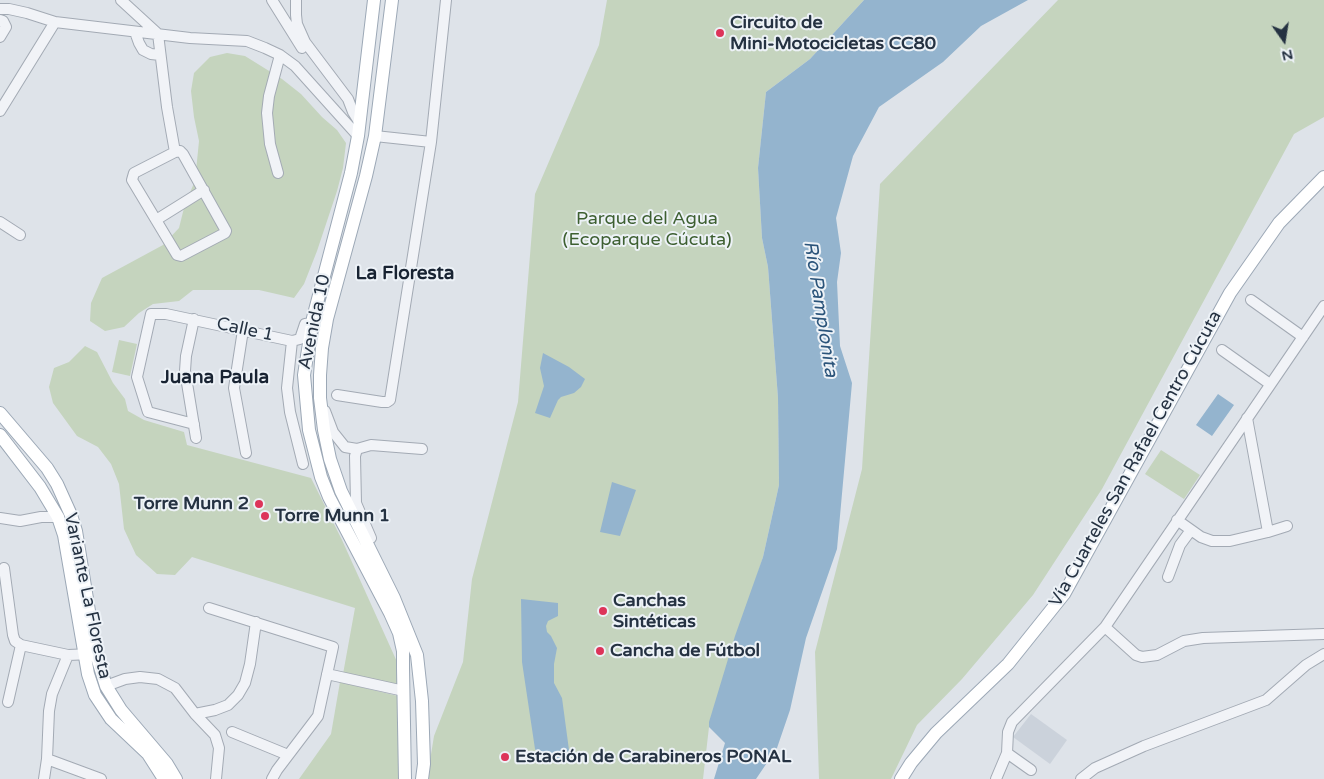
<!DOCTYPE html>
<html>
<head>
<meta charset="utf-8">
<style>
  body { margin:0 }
  #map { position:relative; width:1324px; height:779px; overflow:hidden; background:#dee3e9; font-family:"Varela Round",sans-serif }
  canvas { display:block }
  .north { position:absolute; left:1259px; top:15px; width:50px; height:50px; -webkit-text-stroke:4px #edf2f7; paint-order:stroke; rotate:167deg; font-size:14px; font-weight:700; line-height:20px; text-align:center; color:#253242 }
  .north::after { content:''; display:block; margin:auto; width:18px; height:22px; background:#253242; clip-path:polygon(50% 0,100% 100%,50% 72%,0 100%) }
</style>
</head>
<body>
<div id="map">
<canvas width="1324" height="779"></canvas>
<div class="north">N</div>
</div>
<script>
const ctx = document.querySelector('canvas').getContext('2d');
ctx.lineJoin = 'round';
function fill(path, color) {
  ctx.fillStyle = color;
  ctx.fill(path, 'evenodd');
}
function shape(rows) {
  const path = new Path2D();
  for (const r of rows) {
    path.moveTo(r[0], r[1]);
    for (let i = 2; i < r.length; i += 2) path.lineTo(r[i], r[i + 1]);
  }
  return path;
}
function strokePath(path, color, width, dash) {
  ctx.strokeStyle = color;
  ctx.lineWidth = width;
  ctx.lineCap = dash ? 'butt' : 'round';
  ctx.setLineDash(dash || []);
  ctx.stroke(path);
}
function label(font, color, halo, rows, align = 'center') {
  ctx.font = font + ' "Varela Round",sans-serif';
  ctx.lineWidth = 4;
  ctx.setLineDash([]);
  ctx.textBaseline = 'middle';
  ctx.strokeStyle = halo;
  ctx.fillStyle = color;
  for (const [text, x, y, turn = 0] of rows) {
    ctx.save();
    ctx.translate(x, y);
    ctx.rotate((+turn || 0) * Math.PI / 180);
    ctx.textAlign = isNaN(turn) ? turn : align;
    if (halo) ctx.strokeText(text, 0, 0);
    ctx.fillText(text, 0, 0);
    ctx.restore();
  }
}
const built = shape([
  [1031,714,1067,740,1050,764,1013,737]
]);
const green = shape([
  [607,0,864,0,810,59,766,92,758,168,762,238,768,267,778,398,779,485,763,557,709,727,703,779,427,779,434,736,463,662,472,579,518,402,535,194,599,45],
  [1058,0,1324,0,1324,117,1294,134,1102,489,1033,595,962,679,917,725,891,779,819,779,815,652,862,469,880,184],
  [227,53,245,56,282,79,301,94,322,117,337,130,346,143,343,168,337,191,317,251,304,284,294,298,259,290,193,290,179,301,153,304,139,313,124,327,105,331,90,321,91,303,102,278,163,245,179,228,185,204,195,181,199,141,194,117,191,91,194,73,210,57],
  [119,340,137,344,130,376,112,372],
  [85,346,97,352,113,383,125,399,128,411,144,420,184,432,187,445,311,478,342,540,398,664,400,687,343,674,355,608,192,557,175,575,157,574,136,555,124,529,119,484,111,464,98,447,77,436,53,403,49,387,54,368,69,362],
  [1161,450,1200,475,1184,499,1145,474],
  [340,682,402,697,402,746,398,779,299,779,331,734]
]);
const water = shape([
  [864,0,1028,0,981,26,943,62,879,107,853,156,836,218,841,253,837,282,840,346,852,383,837,549,806,638,790,710,777,748,756,779,714,779,725,743,709,727,709,722,735,636,763,557,779,485,778,398,768,267,762,238,758,168,766,92,810,59],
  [543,353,569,367,585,379,581,387,574,393,561,397,558,400,550,418,535,413,544,386,540,368],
  [1218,394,1234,405,1212,436,1196,425],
  [612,482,636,490,620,536,600,532],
  [521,599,558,603,558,616,548,621,546,626,547,632,551,636,557,648,554,664,554,683,562,698,569,750,561,759,551,762,545,762,535,749,522,662]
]);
const minor = shape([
  [121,0,158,34,167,107,175,152],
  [272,0,302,48],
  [296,0,296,15,297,24,305,42,348,99,353,112,360,123],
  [0,9,9,9,27,13,55,22,190,38,247,41,265,48,280,55,295,66,358,136],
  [0,20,3,21,6,27,0,37],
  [135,32,139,43,143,50,151,54,160,55],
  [0,111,55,22],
  [375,136,431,142],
  [180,151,183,154,226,231,225,233,181,256,177,255,132,180,134,173,175,152,180,151],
  [278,173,270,144,267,113,269,96,280,55],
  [156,220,204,190],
  [0,222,20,235],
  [1251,300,1303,337],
  [194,319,186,356,185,371,196,438],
  [243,330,234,388,246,453],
  [292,341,287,388,290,412,303,464],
  [1222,350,1270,384],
  [337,395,382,402,387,402,390,400,431,142,446,0],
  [325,411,333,432,345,447,357,449,371,445,422,449],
  [1247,418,1268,532],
  [194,424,148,412,137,377,151,314,166,314,292,341,300,339,305,324,312,323],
  [357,449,355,456,356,503,371,538],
  [0,518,20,521,41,517,58,517],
  [1177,520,1201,537,1212,541,1230,541,1268,532,1287,526],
  [4,568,13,635,15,641,21,645,68,655,92,654],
  [1168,577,1180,545,1191,530],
  [209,608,333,647,318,716,277,770,272,779],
  [1105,627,1136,655,1142,657,1157,655,1184,641,1203,638,1324,634],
  [327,674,404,691],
  [106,686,125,679,140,677,158,679,175,688,195,714,215,735,219,748,216,779],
  [8,702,21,645],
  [195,714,215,710,228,705,238,695,245,683,250,664,256,622],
  [232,732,288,755],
  [1007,753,1031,770],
  [47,759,101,779],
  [44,779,47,759,49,711,52,694,68,655],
  [996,779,1007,753,1008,732,1012,722,1105,627,1324,306],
  [1081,779,1095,768,1144,746,1266,700,1306,665,1324,654]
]);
const major = shape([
  [374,0,358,136,351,173,313,318,304,375,309,430,321,477,329,497,390,613,399,633,403,651,403,668,405,779],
  [392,0,375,136,366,176,327,319,322,348,320,375,320,398,324,430,330,459,341,491,394,598,417,655,422,701,424,764,422,779],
  [0,413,47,468,57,484,71,515,76,531,96,654,106,686,121,710,167,764,176,779],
  [0,435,40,487,58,517,64,535,88,674,95,695,111,719,148,754,164,779],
  [901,779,911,763,936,733,1008,664,1064,594,1230,293,1279,223,1324,177]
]);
const markers = [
  [720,33,5,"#dd3459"],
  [259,504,5,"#dd3459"],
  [265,516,5,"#dd3459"],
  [603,611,5,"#dd3459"],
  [600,651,5,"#dd3459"],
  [505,757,5,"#dd3459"]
];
const poiNames = [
  ["Circuito de",730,23],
  ["Mini-Motocicletas CC80",730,44],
  ["Torre Munn 2",249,504,"right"],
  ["Torre Munn 1",275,516],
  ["Canchas",613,601],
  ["Sintéticas",613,622],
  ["Cancha de Fútbol",610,651],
  ["Estación de Carabineros PONAL",515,757]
];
const parkNames = [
  ["Parque del Agua",647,219],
  ["(Ecoparque Cúcuta)",647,240]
];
const streetNames = [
  ["Avenida 10",315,322,-78],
  ["Calle 1",245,330,12],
  ["Vía Cuarteles San Rafael Centro Cúcuta",1136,459,-61],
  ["Variante La Floresta",87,596,78]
];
const neighbourhoodNames = [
  ["La Floresta",405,274],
  ["Juana Paula",215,378]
];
const waterNames = [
  ["Río Pamplonita",820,309,81]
];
fill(built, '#cbd2db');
fill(green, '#c5d4be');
fill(water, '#94b4ce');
strokePath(minor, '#a3aab4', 12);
strokePath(major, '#9ca8b6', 14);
strokePath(minor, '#f1f3f7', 10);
strokePath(major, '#fff', 12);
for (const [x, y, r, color] of markers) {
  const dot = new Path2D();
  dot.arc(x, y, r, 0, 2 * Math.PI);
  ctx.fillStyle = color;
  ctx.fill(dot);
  strokePath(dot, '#edf2f7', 2);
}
label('bold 18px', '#253242', '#edf2f7', poiNames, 'left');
label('18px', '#3d5f31', '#edf2f7', parkNames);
label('18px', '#253242', '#edf2f7', streetNames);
label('bold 19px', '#182332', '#edf2f7', neighbourhoodNames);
label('italic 19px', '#2b547a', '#edf2f7', waterNames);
</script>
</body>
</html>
